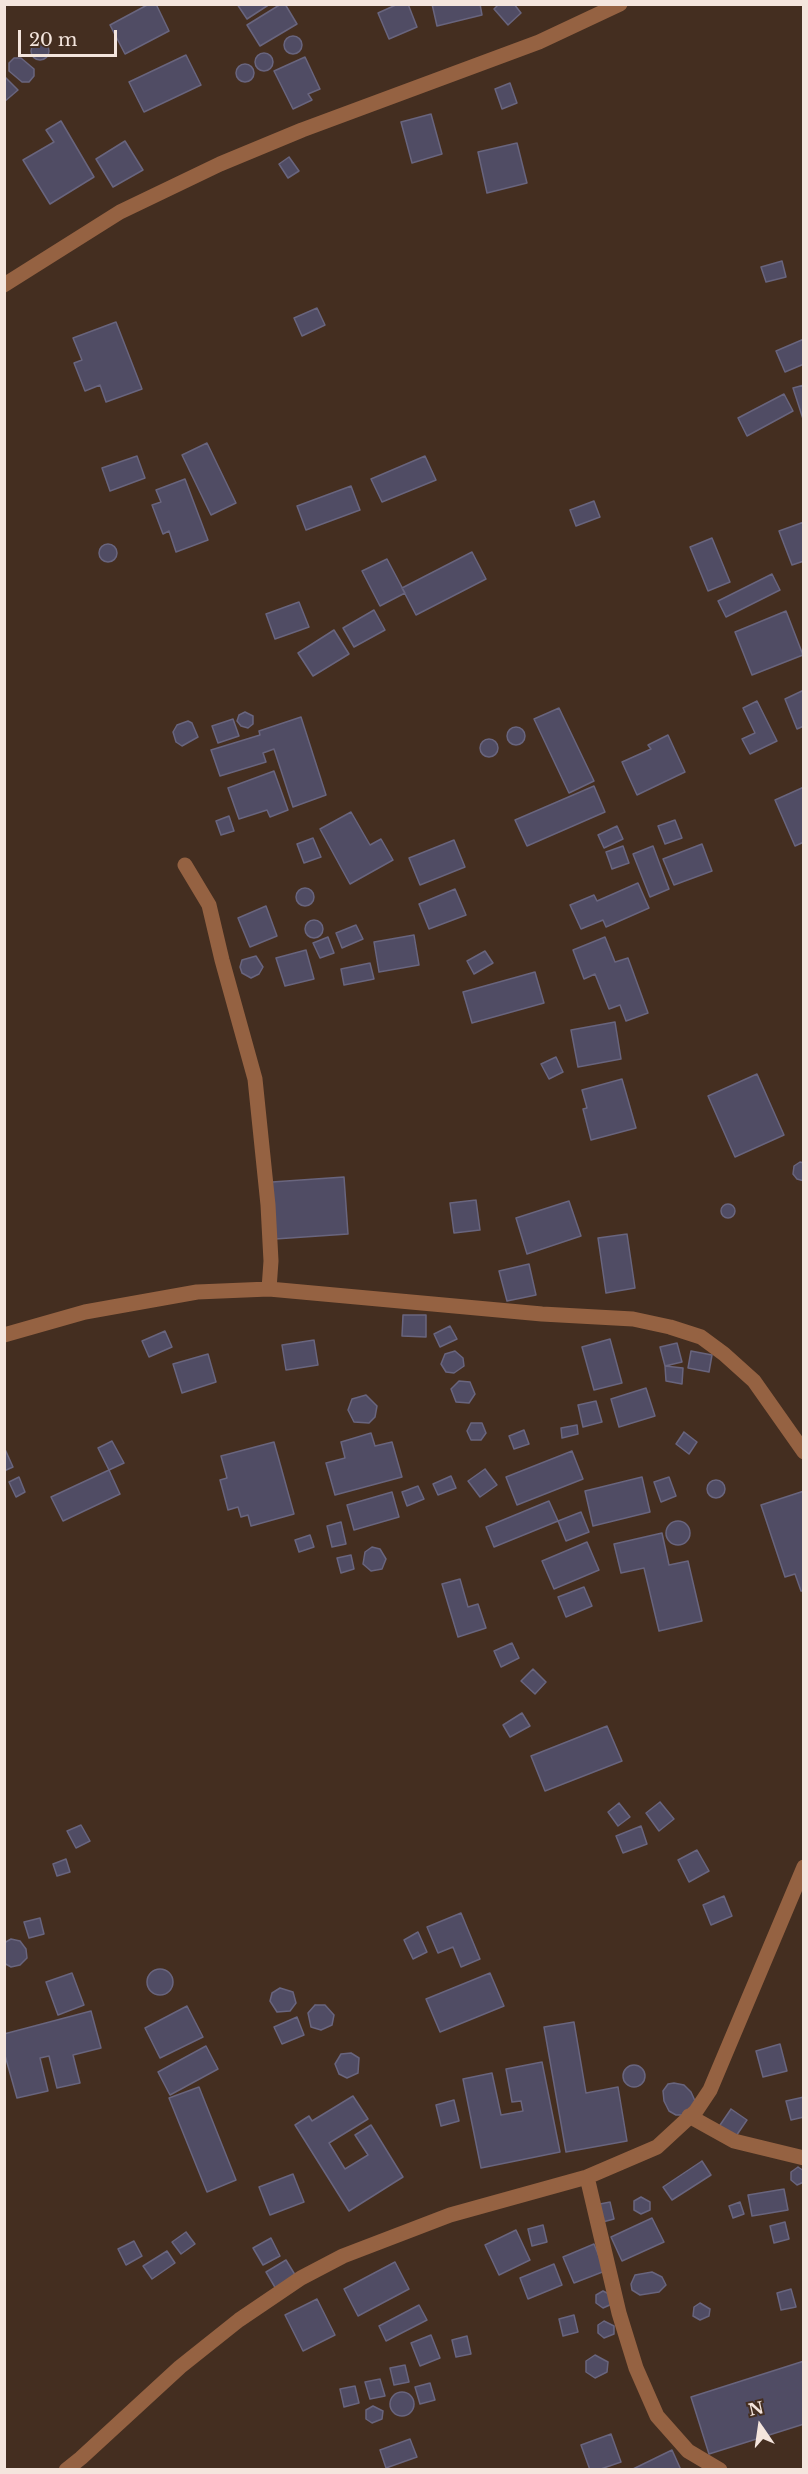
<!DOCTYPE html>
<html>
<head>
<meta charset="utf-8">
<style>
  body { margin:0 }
  #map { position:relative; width:808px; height:2474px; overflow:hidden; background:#442e20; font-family:"Libre Baskerville",serif }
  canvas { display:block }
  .frame { position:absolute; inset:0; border:6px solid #f4e5dd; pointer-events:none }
  .north { position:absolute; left:730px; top:2396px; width:60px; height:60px; -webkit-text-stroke:4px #442e20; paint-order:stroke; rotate:347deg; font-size:16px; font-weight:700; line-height:24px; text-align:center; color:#f4e5dd }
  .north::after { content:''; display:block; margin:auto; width:21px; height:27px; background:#f4e5dd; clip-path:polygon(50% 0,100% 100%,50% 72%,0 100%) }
  .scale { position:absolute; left:18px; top:30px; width:99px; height:27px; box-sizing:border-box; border:3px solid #f4e5dd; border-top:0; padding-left:8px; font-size:18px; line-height:21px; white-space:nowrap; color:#f4e5dd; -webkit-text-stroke:4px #442e20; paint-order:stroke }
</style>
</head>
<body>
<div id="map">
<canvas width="808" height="2474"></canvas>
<div class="frame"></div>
<div class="north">N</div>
<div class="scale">20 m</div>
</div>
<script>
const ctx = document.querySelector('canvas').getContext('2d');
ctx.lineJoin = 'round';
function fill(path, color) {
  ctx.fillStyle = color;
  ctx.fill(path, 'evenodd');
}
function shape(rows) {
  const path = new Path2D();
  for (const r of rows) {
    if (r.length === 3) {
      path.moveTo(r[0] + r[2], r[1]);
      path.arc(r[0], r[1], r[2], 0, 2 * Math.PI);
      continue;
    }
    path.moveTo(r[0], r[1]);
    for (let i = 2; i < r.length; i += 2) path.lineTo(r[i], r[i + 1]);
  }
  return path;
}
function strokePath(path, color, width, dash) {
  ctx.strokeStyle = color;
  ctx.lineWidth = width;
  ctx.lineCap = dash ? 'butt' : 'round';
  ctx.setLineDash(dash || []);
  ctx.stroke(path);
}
const building = shape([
  [149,4,156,4,169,31,125,54,110,25,149,4],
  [237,4,270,4,247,19,237,4],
  [281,4,285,4,297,24,260,46,247,25,281,4],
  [398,4,408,4,417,27,389,39,378,13,398,4],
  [432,4,480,4,482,15,437,26,432,4],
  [499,4,514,4,521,13,508,25,494,9,499,4],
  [293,45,9],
  [40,51,9],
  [264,62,9],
  [186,55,201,85,144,112,129,82,186,55],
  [305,57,320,89,308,94,312,100,293,109,274,71,305,57],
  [14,58,21,58,34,69,34,76,29,82,22,82,9,71,9,63,14,58],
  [245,73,9],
  [4,76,18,90,4,102,4,76],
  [510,83,517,103,502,109,495,89,510,83],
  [431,114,442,154,412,163,401,122,431,114],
  [61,121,94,177,50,204,23,160,54,142,46,130,61,121],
  [125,141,143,170,113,187,96,159,125,141],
  [517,143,527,183,487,193,478,152,517,143],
  [289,157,299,171,288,178,279,164,289,157],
  [782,261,786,277,766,282,761,267,782,261],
  [317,308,325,325,302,336,294,318,317,308],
  [116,322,142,389,106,402,100,385,85,391,74,363,82,360,73,338,116,322],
  [804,339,804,364,785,372,776,351,804,339],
  [804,385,804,422,793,388,804,385],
  [784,394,793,411,747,436,738,418,784,394],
  [207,443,236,503,211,515,182,455,207,443],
  [137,456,145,478,110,491,102,468,137,456],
  [425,456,436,480,382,502,371,479,425,456],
  [185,479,208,540,176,552,169,531,163,534,152,505,161,502,156,490,185,479],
  [351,486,360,510,306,530,297,506,351,486],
  [594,501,600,517,576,526,570,510,594,501],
  [804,522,804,561,792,565,779,531,804,522],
  [712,538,730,582,708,591,690,547,712,538],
  [108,553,9],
  [472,552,486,579,416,615,402,588,472,552],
  [387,559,405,593,380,606,362,571,387,559],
  [772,574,780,590,726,617,718,601,772,574],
  [299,602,309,627,275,639,266,614,299,602],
  [374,610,385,630,354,647,343,628,374,610],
  [786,611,803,655,752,675,735,632,786,611],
  [334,630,349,654,313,676,298,653,334,630],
  [804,690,804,726,797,729,785,699,804,690],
  [757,701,777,741,750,754,742,739,755,733,743,708,757,701],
  [559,708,594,781,569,793,534,719,559,708],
  [245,712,253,716,253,724,248,728,241,726,237,721,239,715,245,712],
  [301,717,326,795,293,807,274,749,263,753,266,762,220,776,211,750,260,735,259,731,301,717],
  [233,719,239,736,218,743,212,726,233,719],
  [188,721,192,723,198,737,182,746,176,742,173,732,177,725,188,721],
  [516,736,9],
  [668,735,685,772,637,795,622,762,651,749,648,745,668,735],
  [489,748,9],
  [274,771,288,810,270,817,267,810,239,819,228,788,274,771],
  [594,786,605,812,527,846,515,820,594,786],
  [804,787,804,842,795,846,775,800,804,787],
  [351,812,370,845,381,839,393,860,350,884,320,829,351,812],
  [229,816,234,831,221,835,216,821,229,816],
  [675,820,682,838,665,844,658,826,675,820],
  [617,826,623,839,604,848,598,835,617,826],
  [313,838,321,857,304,863,297,844,313,838],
  [454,840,465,867,420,885,409,858,454,840],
  [702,844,712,871,674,885,663,859,702,844],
  [623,846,629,863,612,869,606,852,623,846],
  [653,846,669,889,650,897,633,854,653,846],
  [638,883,649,908,606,927,603,920,581,929,570,905,594,895,597,901,638,883],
  [305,897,9],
  [455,889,466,915,429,929,419,904,455,889],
  [266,906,277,936,250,947,238,918,266,906],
  [314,929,9],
  [356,925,363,939,342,948,336,933,356,925],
  [414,935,419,965,379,972,374,942,414,935],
  [328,937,334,953,320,958,313,943,328,937],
  [605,937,615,962,628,958,648,1013,626,1021,620,1005,609,1009,595,974,584,979,573,950,605,937],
  [306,950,314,979,285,986,276,958,306,950],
  [485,951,493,963,474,974,467,961,485,951],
  [256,956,263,967,259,974,251,978,242,973,240,967,242,960,256,956],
  [370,963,374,979,344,985,341,969,370,963],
  [535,972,544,1003,472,1023,463,992,535,972],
  [615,1022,621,1059,578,1067,571,1030,615,1022],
  [556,1057,563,1072,549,1079,541,1064,556,1057],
  [757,1074,784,1135,735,1157,708,1096,757,1074],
  [622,1079,636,1128,591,1140,583,1109,587,1108,582,1090,622,1079],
  [800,1162,804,1163,804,1181,797,1179,793,1174,794,1166,800,1162],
  [344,1177,348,1234,275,1239,272,1182,344,1177],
  [476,1200,480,1230,454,1233,450,1203,476,1200],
  [569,1201,581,1236,527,1254,516,1218,569,1201],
  [728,1211,7],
  [627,1234,635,1288,606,1293,598,1238,627,1234],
  [529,1264,536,1295,507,1301,499,1271,529,1264],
  [403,1315,426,1315,426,1337,402,1336,403,1315],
  [450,1326,457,1339,440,1347,434,1334,450,1326],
  [165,1331,172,1347,149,1357,142,1341,165,1331],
  [610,1339,622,1383,594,1390,582,1347,610,1339],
  [314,1340,318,1365,286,1370,282,1345,314,1340],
  [677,1343,682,1362,665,1366,660,1347,677,1343],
  [455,1351,463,1358,464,1366,454,1373,446,1372,441,1364,445,1354,455,1351],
  [691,1351,712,1355,709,1372,688,1368,691,1351],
  [208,1354,216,1382,182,1393,173,1364,208,1354],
  [665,1366,683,1368,682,1384,666,1381,665,1366],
  [459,1381,470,1382,475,1394,469,1403,456,1402,451,1389,459,1381],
  [646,1388,655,1416,619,1427,611,1399,646,1388],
  [366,1395,377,1406,375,1417,369,1423,354,1422,348,1410,352,1399,366,1395],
  [596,1401,602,1422,583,1427,578,1405,596,1401],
  [471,1423,482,1423,486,1433,481,1440,471,1440,467,1431,471,1423],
  [577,1425,578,1434,562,1438,561,1428,577,1425],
  [524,1430,529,1444,514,1449,509,1436,524,1430],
  [684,1432,697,1442,689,1454,676,1444,684,1432],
  [371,1433,375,1446,392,1442,402,1477,335,1495,326,1463,345,1458,341,1442,371,1433],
  [112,1441,124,1463,109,1470,98,1448,112,1441],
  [274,1442,294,1514,251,1526,248,1515,241,1517,238,1507,228,1510,220,1480,227,1478,221,1456,274,1442],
  [4,1447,13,1467,4,1471,4,1447],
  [572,1451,583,1479,517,1505,506,1477,572,1451],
  [485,1469,497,1485,480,1497,468,1481,485,1469],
  [109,1470,120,1494,63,1521,51,1497,109,1470],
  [451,1476,456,1488,438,1495,433,1484,451,1476],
  [19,1477,25,1492,16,1497,9,1482,19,1477],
  [642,1477,650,1512,593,1526,585,1491,642,1477],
  [669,1477,676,1496,661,1502,654,1482,669,1477],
  [716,1489,9],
  [418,1486,424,1499,407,1506,402,1492,418,1486],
  [804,1491,804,1591,801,1591,795,1574,785,1577,761,1505,804,1491],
  [392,1492,399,1517,354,1530,347,1505,392,1492],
  [549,1501,558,1521,494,1547,486,1527,549,1501],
  [581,1512,589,1532,566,1541,558,1521,581,1512],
  [678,1533,12],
  [341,1522,346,1544,332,1547,327,1526,341,1522],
  [662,1533,669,1565,688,1561,702,1621,659,1631,644,1568,621,1573,614,1544,662,1533],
  [310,1535,314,1547,299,1552,295,1540,310,1535],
  [587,1542,599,1570,554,1589,542,1561,587,1542],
  [372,1547,380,1549,386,1559,382,1569,371,1571,363,1564,365,1552,372,1547],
  [351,1555,354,1569,341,1573,337,1558,351,1555],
  [460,1579,468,1607,478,1604,486,1628,458,1637,442,1584,460,1579],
  [584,1587,592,1606,566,1617,558,1597,584,1587],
  [512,1643,519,1658,501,1667,494,1651,512,1643],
  [533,1669,546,1682,535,1694,521,1681,533,1669],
  [522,1713,530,1726,510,1737,503,1725,522,1713],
  [607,1726,622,1761,545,1791,531,1756,607,1726],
  [660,1802,674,1819,659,1831,646,1813,660,1802],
  [619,1803,630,1817,618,1826,608,1812,619,1803],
  [81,1825,90,1841,76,1848,67,1831,81,1825],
  [641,1826,647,1844,623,1853,616,1836,641,1826],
  [697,1850,709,1871,689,1882,678,1860,697,1850],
  [66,1859,70,1872,57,1876,53,1864,66,1859],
  [724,1896,732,1916,711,1925,703,1905,724,1896],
  [461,1913,480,1959,461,1967,453,1947,438,1953,427,1927,461,1913],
  [40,1918,44,1934,29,1938,24,1922,40,1918],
  [418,1932,427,1952,413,1959,404,1940,418,1932],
  [11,1939,20,1941,26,1949,27,1958,20,1965,11,1967,4,1963,4,1943,11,1939],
  [160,1982,13],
  [72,1973,84,2005,58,2015,46,1982,72,1973],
  [490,1973,504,2006,440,2032,426,1999,490,1973],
  [280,1988,293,1992,296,2003,290,2011,277,2012,270,2001,272,1993,280,1988],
  [315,2005,325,2005,334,2015,332,2025,321,2030,311,2027,308,2013,315,2005],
  [187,2006,203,2037,160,2058,145,2028,187,2006],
  [91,2011,101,2048,73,2055,80,2083,57,2088,49,2056,40,2058,48,2091,17,2098,4,2052,4,2034,91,2011],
  [297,2017,304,2035,282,2044,274,2027,297,2017],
  [574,2022,586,2093,618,2087,627,2141,566,2152,544,2027,574,2022],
  [780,2044,787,2071,763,2077,756,2051,780,2044],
  [206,2046,218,2069,170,2095,158,2072,206,2046],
  [351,2053,359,2058,358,2073,347,2078,339,2074,335,2064,341,2054,351,2053],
  [542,2062,560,2152,481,2168,463,2079,492,2073,501,2115,523,2111,521,2101,512,2102,506,2069,542,2062],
  [634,2076,11],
  [674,2083,684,2085,691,2092,696,2103,685,2115,676,2115,669,2111,664,2101,663,2091,668,2084,674,2083],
  [199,2087,236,2180,207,2192,169,2098,199,2087],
  [353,2096,368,2119,329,2143,345,2169,368,2155,355,2135,371,2125,403,2177,349,2211,295,2125,309,2116,312,2121,353,2096],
  [804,2097,804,2117,791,2120,786,2101,804,2097],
  [454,2100,459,2121,441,2126,436,2105,454,2100],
  [731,2109,747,2120,734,2139,718,2128,731,2109],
  [702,2161,711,2175,672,2200,663,2187,702,2161],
  [798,2167,804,2171,804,2182,797,2185,791,2180,791,2172,798,2167],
  [293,2174,304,2202,270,2215,259,2187,293,2174],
  [784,2189,788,2210,752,2216,748,2195,784,2189],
  [641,2197,650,2202,650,2210,641,2214,634,2210,634,2201,641,2197],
  [610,2202,614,2219,599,2223,595,2205,610,2202],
  [740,2202,744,2214,733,2218,729,2206,740,2202],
  [652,2218,664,2242,622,2261,611,2237,652,2218],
  [785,2222,789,2239,774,2243,770,2226,785,2222],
  [543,2225,547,2242,532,2246,528,2229,543,2225],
  [516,2230,530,2260,499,2275,485,2245,516,2230],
  [186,2232,195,2244,181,2254,172,2242,186,2232],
  [271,2238,280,2256,263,2265,253,2248,271,2238],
  [134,2241,142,2256,126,2265,118,2249,134,2241],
  [594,2244,605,2271,574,2283,563,2257,594,2244],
  [167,2251,175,2263,152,2279,143,2266,167,2251],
  [286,2260,297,2278,276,2289,266,2272,286,2260],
  [395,2262,409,2289,358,2316,344,2289,395,2262],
  [554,2264,562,2285,528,2299,520,2278,554,2264],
  [652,2272,662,2277,666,2285,659,2292,640,2295,632,2290,631,2284,635,2275,652,2272],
  [791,2289,796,2307,781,2310,777,2293,791,2289],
  [603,2291,613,2296,612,2304,603,2308,596,2303,596,2295,603,2291],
  [317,2299,335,2335,303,2351,285,2315,317,2299],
  [700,2303,710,2309,709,2316,700,2320,693,2316,694,2307,700,2303],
  [419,2305,427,2320,386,2341,379,2326,419,2305],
  [574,2315,578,2332,563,2336,559,2319,574,2315],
  [604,2321,614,2326,614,2334,604,2338,598,2333,598,2325,604,2321],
  [431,2335,440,2358,420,2366,411,2343,431,2335],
  [467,2336,471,2354,456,2357,452,2340,467,2336],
  [595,2355,608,2362,607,2372,595,2378,586,2372,586,2361,595,2355],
  [804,2361,804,2424,709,2454,691,2397,804,2361],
  [405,2365,409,2382,394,2385,390,2368,405,2365],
  [380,2379,385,2396,370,2399,365,2382,380,2379],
  [430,2383,435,2400,420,2404,415,2387,430,2383],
  [355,2386,359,2403,344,2407,340,2389,355,2386],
  [402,2404,12],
  [373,2406,383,2411,382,2419,372,2423,366,2419,366,2410,373,2406],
  [611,2434,621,2462,598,2470,590,2470,581,2445,611,2434],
  [410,2439,417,2457,386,2468,380,2450,410,2439],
  [672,2450,681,2470,633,2469,672,2450]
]);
const minor = shape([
  [4,285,120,212,220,164,302,130,539,42,620,4],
  [185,865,209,905,222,960,255,1079,268,1205,271,1261,269,1289],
  [4,1335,85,1312,197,1292,269,1289,542,1314,633,1319,670,1327,701,1337,724,1354,754,1381,804,1452],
  [689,2116,734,2141,804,2158],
  [587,2177,619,2313,636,2368,657,2416,688,2451,720,2470],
  [66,2470,81,2458,180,2367,239,2320,301,2278,343,2256,450,2215,587,2177,657,2147,696,2111,710,2090,804,1867]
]);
fill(building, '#504c64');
strokePath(building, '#69657e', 1.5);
strokePath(minor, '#956242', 15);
</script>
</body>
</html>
